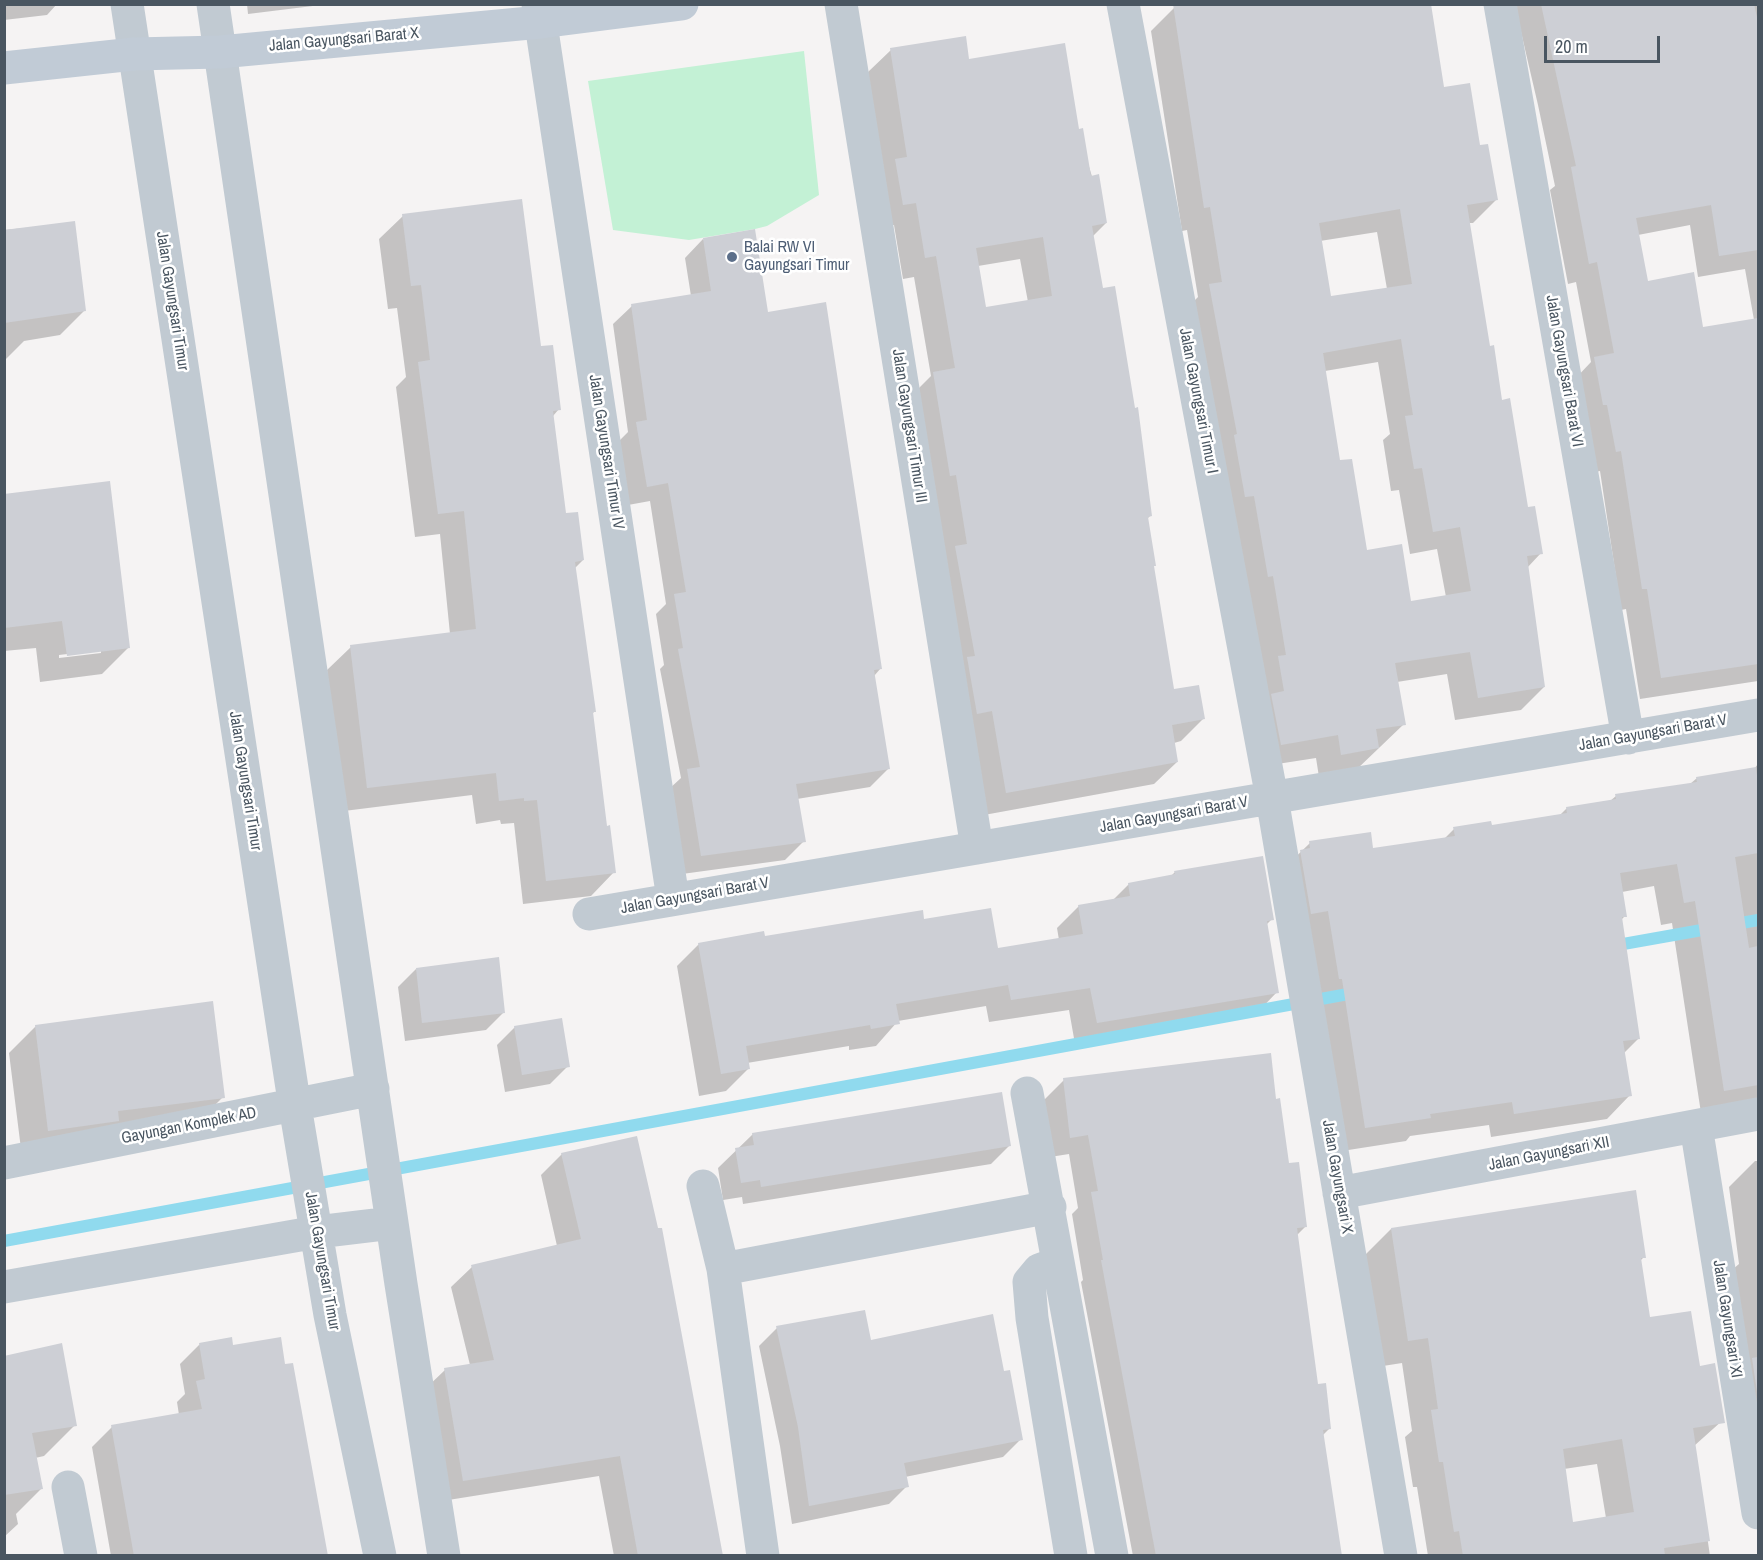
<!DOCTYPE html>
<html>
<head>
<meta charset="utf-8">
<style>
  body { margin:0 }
  #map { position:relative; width:1763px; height:1560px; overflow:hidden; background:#f5f3f3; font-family:"Archivo Narrow",sans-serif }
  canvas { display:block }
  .frame { position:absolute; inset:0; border:6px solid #4a5661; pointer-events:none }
  .scale { position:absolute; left:1544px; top:36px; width:116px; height:27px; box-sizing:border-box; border:3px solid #4a5661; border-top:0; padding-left:8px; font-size:18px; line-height:21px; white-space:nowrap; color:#4a5661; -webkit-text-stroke:4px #fff; paint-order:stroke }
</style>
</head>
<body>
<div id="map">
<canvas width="1763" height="1560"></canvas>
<div class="frame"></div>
<div class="scale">20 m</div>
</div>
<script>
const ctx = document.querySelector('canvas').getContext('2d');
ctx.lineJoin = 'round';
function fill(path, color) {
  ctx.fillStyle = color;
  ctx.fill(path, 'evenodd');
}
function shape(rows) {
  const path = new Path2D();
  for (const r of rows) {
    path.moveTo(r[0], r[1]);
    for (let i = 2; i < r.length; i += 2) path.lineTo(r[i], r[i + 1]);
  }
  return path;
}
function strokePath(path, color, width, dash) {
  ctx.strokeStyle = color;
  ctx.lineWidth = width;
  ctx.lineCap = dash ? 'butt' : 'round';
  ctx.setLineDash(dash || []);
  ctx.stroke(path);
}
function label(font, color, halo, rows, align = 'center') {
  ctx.font = font + ' "Archivo Narrow",sans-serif';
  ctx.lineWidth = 5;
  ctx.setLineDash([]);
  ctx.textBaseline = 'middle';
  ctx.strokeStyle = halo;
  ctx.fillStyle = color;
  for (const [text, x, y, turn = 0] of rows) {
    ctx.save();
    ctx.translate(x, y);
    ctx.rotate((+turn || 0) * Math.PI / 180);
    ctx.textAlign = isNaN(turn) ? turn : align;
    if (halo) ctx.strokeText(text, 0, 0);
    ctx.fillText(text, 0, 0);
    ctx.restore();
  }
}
const green = shape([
  [804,51,819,195,767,226,755,229,689,240,613,230,588,81]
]);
const shadow = shape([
  [4,4,57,4,47,15,4,20],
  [247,4,329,4,248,14],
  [1506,4,1758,4,1758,681,1640,699,1626,609,1621,610,1600,471,1595,472,1574,380,1591,362,1576,282,1568,284,1550,190,1555,186,1538,105,1521,32],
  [1690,225,1698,277,1745,269,1754,320,1702,329,1647,283,1638,235],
  [1174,8,1443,88,1479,147,1496,200,1473,223,1468,223,1489,347,1527,509,1541,553,1527,568,1544,687,1521,710,1455,720,1447,674,1397,682,1404,724,1355,771,1319,777,1316,758,1258,767,1187,308,1198,297,1187,230,1182,231,1151,31],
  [1377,232,1387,289,1330,297,1320,241],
  [1378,362,1390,434,1383,440,1391,491,1399,490,1410,554,1437,549,1446,597,1410,603,1366,552,1339,462,1325,371],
  [891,50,968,60,1078,130,1106,223,1093,236,1101,289,1150,516,1147,519,1155,565,1153,567,1173,691,1203,719,1181,741,1174,743,1177,762,1154,784,984,815,911,396,931,376,914,277,903,279,894,225,881,227,868,72],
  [1020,259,1028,302,985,309,978,266],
  [403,216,539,348,559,409,553,416,565,515,583,560,574,569,595,711,592,714,606,827,614,872,591,896,523,904,514,823,501,824,500,820,476,824,472,795,344,811,327,670,351,647,450,634,440,534,415,537,396,387,406,377,397,308,388,309,379,239],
  [74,223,85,310,60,335,24,341,4,361,4,230],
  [703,239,767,314,881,668,874,676,889,768,870,787,797,799,804,841,785,860,682,874,669,789,681,778,660,669,664,665,656,614,666,604,650,501,628,505,618,442,628,432,613,324,632,306,691,296,685,258],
  [4,495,129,647,102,674,40,682,36,648,4,651],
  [101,650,101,653,59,658,59,655],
  [1758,764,1758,1104,1701,1113,1672,923,1661,925,1654,886,1622,892,1625,916,1621,920,1639,1038,1624,1053,1630,1095,1607,1119,1491,1137,1489,1125,1410,1136,1406,1141,1342,1151,1277,875,1310,843,1372,850,1444,839,1454,829,1490,827,1559,816,1567,808,1610,801,1616,796,1690,784,1697,778,1754,769],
  [1175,872,1272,919,1266,925,1277,992,1255,1015,1075,1044,1069,1010,989,1022,986,1006,898,1021,876,1046,849,1050,849,1046,747,1063,748,1069,726,1091,699,1096,677,966,699,944,923,921,997,950,1059,940,1057,928,1079,906,1112,901,1129,884,1171,876],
  [416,969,504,1012,486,1030,405,1041,398,987],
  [36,1026,223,1097,196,1124,22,1157,9,1053],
  [515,1027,568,1066,550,1084,505,1092,497,1045],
  [1064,1080,1275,1101,1287,1165,1306,1226,1297,1235,1316,1386,1330,1428,1322,1436,1341,1556,1133,1556,1081,1282,1083,1280,1072,1214,1078,1208,1069,1154,1050,1157,1044,1100],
  [753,1134,1009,1146,991,1164,743,1204,742,1197,723,1200,718,1168],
  [562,1154,721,1556,614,1556,599,1476,442,1501,424,1390,445,1370,470,1365,451,1287,472,1267,557,1246,541,1175],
  [1755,1161,1758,1161,1758,1496,1733,1269,1739,1264,1729,1187],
  [1391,1229,1644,1257,1640,1261,1649,1319,1698,1367,1723,1420,1694,1446,1710,1556,1428,1556,1417,1487,1413,1487,1405,1437,1412,1431,1402,1363,1383,1366,1365,1255],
  [1597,1464,1606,1518,1572,1524,1564,1469],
  [777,1328,869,1341,1003,1373,1021,1439,1003,1457,905,1477,907,1486,889,1504,792,1524,780,1446,759,1346],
  [200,1344,284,1366,327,1556,111,1556,92,1447,112,1427,179,1415,177,1402,185,1394,180,1364],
  [4,1358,75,1425,44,1456,35,1458,41,1489,16,1514,18,1524,4,1537]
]);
const stream = shape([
  [1612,946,1758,920],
  [4,1241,1359,992]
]);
const building = shape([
  [1173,4,1431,4,1444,87,1470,83,1480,145,1488,144,1498,200,1467,205,1490,346,1494,345,1502,400,1510,398,1528,507,1535,506,1543,554,1527,556,1545,687,1478,698,1470,652,1395,663,1406,725,1376,729,1379,748,1341,755,1338,735,1281,745,1271,694,1284,691,1278,656,1286,655,1273,576,1268,577,1254,496,1245,497,1234,435,1237,434,1209,284,1222,282,1210,207,1204,208],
  [1400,209,1412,284,1331,296,1319,223],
  [1401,339,1413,415,1405,416,1414,469,1422,468,1433,532,1460,527,1471,591,1411,601,1402,544,1367,550,1352,459,1340,460,1323,353],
  [1541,4,1754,4,1758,22,1758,250,1719,256,1711,205,1636,218,1648,281,1694,272,1703,327,1758,318,1758,664,1661,678,1647,589,1642,589,1621,451,1616,452,1607,405,1603,405,1594,357,1614,353,1597,262,1589,264,1571,167,1576,166],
  [966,36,969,59,1065,43,1079,129,1083,128,1091,176,1099,174,1107,223,1092,226,1103,288,1115,286,1135,408,1138,407,1152,516,1148,517,1156,566,1154,566,1174,689,1199,685,1205,719,1172,725,1178,762,1006,793,992,711,977,714,967,657,975,656,955,546,967,544,956,475,950,476,933,372,955,368,936,256,925,258,916,203,903,205,895,159,907,157,890,48],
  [1043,237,1052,296,986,307,976,248],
  [522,199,541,346,553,345,561,410,553,411,566,513,578,512,584,560,575,562,596,712,593,712,607,826,610,825,616,873,546,881,537,800,524,801,524,798,499,801,496,773,367,788,350,645,476,629,464,511,438,514,418,362,430,360,421,285,411,286,402,214],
  [75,221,86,311,4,323,4,230],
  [755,229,768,312,826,302,882,669,874,670,890,769,796,784,806,842,701,856,687,769,700,767,678,649,683,648,674,594,686,592,668,483,647,487,636,422,647,420,631,304,711,291,703,238],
  [110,481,130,648,67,656,62,621,4,628,4,494],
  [1756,767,1758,785,1758,853,1735,857,1749,948,1758,946,1758,1085,1724,1091,1695,901,1684,903,1677,864,1620,873,1627,917,1622,917,1640,1039,1623,1041,1632,1096,1514,1114,1512,1102,1430,1114,1431,1118,1365,1128,1342,979,1339,979,1328,911,1311,914,1300,850,1310,848,1309,841,1371,832,1373,848,1455,836,1453,827,1491,821,1492,825,1567,813,1566,807,1616,799,1615,794,1697,782,1696,777],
  [1263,856,1274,920,1267,921,1279,993,1097,1023,1090,988,1011,1000,1008,985,896,1004,900,1024,871,1029,870,1025,746,1046,750,1069,721,1074,698,943,764,931,765,936,923,910,924,919,991,908,998,948,1083,934,1078,905,1130,896,1128,883,1175,874,1174,871],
  [499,957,505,1013,422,1023,416,968],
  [213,1001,225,1098,118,1111,119,1121,48,1131,35,1025],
  [562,1018,570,1067,522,1075,514,1026],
  [1271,1053,1276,1099,1280,1098,1289,1163,1299,1162,1307,1227,1297,1228,1318,1384,1326,1383,1331,1429,1323,1430,1342,1556,1156,1556,1101,1260,1103,1260,1091,1192,1098,1191,1088,1135,1070,1138,1063,1078],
  [1002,1092,1011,1146,761,1187,760,1180,741,1183,735,1148,754,1145,752,1133],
  [637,1136,658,1228,662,1228,723,1556,638,1556,620,1456,463,1481,444,1368,494,1360,471,1265,581,1239,561,1153],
  [1636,1190,1646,1258,1641,1258,1650,1317,1691,1311,1700,1366,1715,1363,1725,1423,1693,1428,1710,1541,1664,1548,1665,1556,1463,1556,1459,1531,1454,1532,1443,1462,1439,1462,1431,1410,1438,1409,1428,1338,1408,1341,1391,1228],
  [1622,1439,1634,1512,1573,1522,1563,1449],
  [865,1310,871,1340,993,1314,1004,1371,1010,1370,1023,1440,904,1463,909,1487,809,1506,798,1427,776,1326],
  [232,1337,233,1345,281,1337,285,1364,293,1363,328,1556,134,1556,111,1425,202,1409,196,1381,205,1379,199,1343],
  [62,1343,77,1426,32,1433,43,1489,4,1495,4,1356],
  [1758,1357,1758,1398,1752,1358]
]);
const street = shape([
  [127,4,292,1088,330,1315,380,1556],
  [213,4,401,1284,444,1556],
  [538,4,673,899],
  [841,4,977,848],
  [1123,4,1272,798,1401,1556],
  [1500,4,1628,738],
  [589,914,1758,715],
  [1027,1093,1112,1556],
  [1696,1126,1758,1513],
  [4,1163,373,1089],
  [703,1186,723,1269,763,1556],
  [1339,1193,1758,1114],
  [1058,1263,1039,1270,1029,1282,1032,1318,1071,1556],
  [723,1269,1050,1207],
  [4,1287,317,1232,392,1223],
  [68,1487,81,1556]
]);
const secondary = shape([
  [4,68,134,54,220,52,541,22,682,4]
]);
const markers = [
  [732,257,6,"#5c6f8a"]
];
const streetNames = [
  ["Jalan Gayungsari Barat X",344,40,-5],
  ["Jalan Gayungsari Timur",172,301,81],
  ["Jalan Gayungsari Barat VI",1564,371,80],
  ["Jalan Gayungsari Timur I",1198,401,79],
  ["Jalan Gayungsari Timur III",909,426,81],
  ["Jalan Gayungsari Timur IV",606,452,81],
  ["Jalan Gayungsari Barat V",1653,733,-10],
  ["Jalan Gayungsari Timur",245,781,81],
  ["Jalan Gayungsari Barat V",1174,815,-10],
  ["Jalan Gayungsari Barat V",695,896,-10],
  ["Gayungan Komplek AD",189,1126,-11],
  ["Jalan Gayungsari XII",1549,1154,-11],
  ["Jalan Gayungsari X",1337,1177,80],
  ["Jalan Gayungsari Timur",322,1261,80],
  ["Jalan Gayungsari XI",1727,1319,81]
];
const serviceNames = [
  ["Balai RW VI",744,248],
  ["Gayungsari Timur",744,266]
];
fill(green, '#c3f1d5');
fill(shadow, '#0003');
strokePath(stream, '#90daee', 12);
fill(building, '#cdcfd5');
strokePath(street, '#c1cad2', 33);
strokePath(secondary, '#c1cbd6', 33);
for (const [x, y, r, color] of markers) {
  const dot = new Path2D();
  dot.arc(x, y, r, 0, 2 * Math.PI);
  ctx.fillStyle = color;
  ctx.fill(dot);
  strokePath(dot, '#fff', 2);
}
label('16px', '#4a5661', '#fff', streetNames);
label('16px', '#4e5e75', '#fff', serviceNames, 'left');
</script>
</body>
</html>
